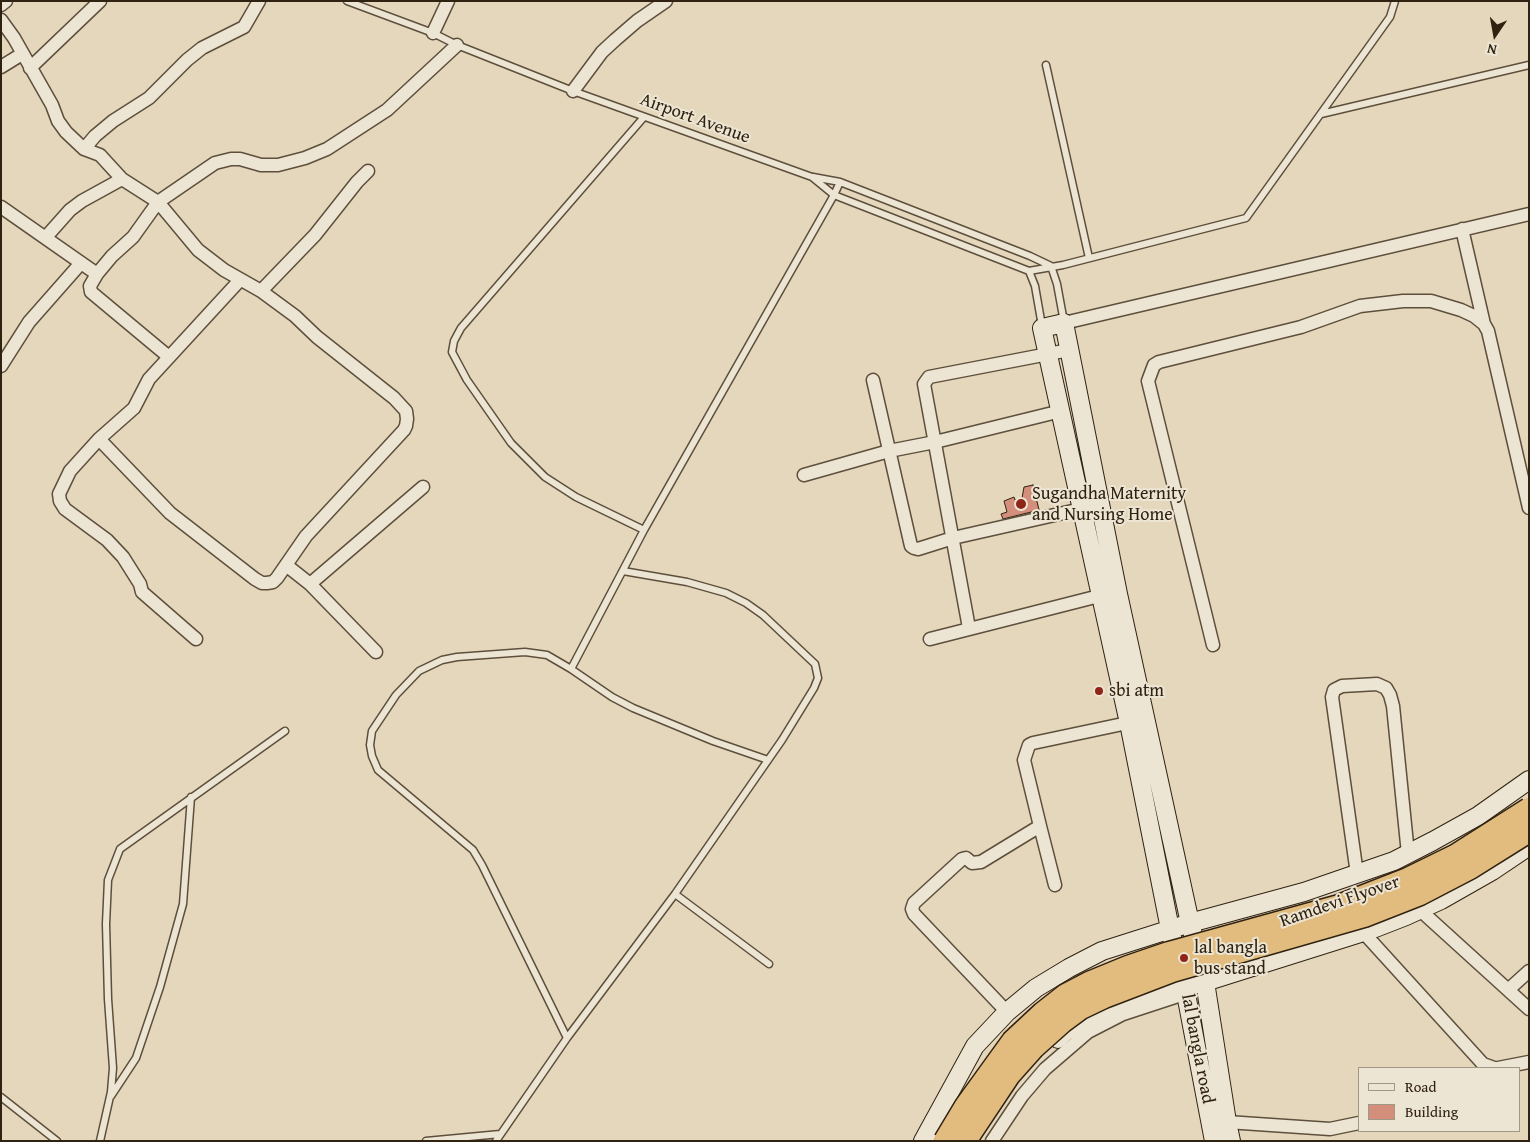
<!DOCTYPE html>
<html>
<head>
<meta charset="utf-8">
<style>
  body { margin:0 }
  #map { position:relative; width:1530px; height:1142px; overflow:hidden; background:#e4d7bb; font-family:"Gentium Book Plus",serif }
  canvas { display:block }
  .frame { position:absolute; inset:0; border:2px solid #302211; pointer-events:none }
  .legend { position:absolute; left:1358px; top:1067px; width:162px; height:65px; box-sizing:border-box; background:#ede5d3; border:1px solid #a19785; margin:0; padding:6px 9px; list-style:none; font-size:15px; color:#302211 }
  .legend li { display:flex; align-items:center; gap:10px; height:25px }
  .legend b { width:25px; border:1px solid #a19785 }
  .north { position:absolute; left:1470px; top:10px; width:50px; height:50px; -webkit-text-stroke:4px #ede5d3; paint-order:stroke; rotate:192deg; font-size:14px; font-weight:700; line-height:20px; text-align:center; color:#302211 }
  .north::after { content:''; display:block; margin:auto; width:18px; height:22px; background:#302211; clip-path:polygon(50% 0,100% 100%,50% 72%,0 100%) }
</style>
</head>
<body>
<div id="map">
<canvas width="1530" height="1142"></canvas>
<div class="frame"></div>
<ul class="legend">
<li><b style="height:6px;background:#ede5d3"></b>Road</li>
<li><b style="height:14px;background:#d38f7c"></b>Building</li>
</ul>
<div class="north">N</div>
</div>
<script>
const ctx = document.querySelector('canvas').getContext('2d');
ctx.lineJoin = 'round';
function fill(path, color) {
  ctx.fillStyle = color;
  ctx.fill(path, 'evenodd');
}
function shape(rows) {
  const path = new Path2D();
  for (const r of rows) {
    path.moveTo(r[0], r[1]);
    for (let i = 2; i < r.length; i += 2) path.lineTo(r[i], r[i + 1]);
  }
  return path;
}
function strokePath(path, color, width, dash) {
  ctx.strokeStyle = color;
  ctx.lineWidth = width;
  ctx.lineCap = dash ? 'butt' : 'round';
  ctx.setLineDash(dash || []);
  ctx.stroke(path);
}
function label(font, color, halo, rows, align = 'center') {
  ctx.font = font + ' "Gentium Book Plus",serif';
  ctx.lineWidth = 4;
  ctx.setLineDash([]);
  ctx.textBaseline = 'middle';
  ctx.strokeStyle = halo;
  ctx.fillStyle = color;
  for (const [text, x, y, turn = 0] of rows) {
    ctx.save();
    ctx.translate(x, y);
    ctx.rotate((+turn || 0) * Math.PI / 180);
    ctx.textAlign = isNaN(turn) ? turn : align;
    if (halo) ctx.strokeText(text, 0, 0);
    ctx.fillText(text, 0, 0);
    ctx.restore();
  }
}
const shadow = shape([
  [1032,487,1035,491,1041,515,1007,523,1004,518,1015,501,1023,499]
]);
const building = shape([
  [1033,485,1039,510,1003,519,1001,514,1007,512,1004,501,1014,497,1015,500,1022,498,1024,487,1033,485]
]);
const lane = shape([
  [347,1,433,33,457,45,573,91,812,177,834,195,1029,271],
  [1046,65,1089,258],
  [1321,114,1529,65],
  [644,117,461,328,454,341,452,352,467,380,511,443,545,477,576,497,644,530],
  [813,177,840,182,1030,256,1051,266,1057,284,1064,322],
  [1029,271,1063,265,1246,218,1390,17,1395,1],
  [1029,271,1035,286,1042,326],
  [571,669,612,697,633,708,713,741,768,760],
  [675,894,769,964],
  [567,1038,482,865,473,850,378,770,372,756,370,745,372,731,396,695,419,671,442,660,457,657,525,652,547,655,571,669,644,530,834,195,840,182],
  [111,1096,136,1058,160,987,183,904,191,797],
  [1,1097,57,1141],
  [100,1141,111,1092,113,1068,108,999,106,924,108,880,120,849,285,731],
  [426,1141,500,1134],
  [496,1141,567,1038,675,894,782,740,814,688,818,678,815,664,763,615,746,603,726,593,687,582,623,571]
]);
const street = shape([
  [1,5,6,1],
  [1,20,14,38,52,105,58,121,66,132,84,149,100,155,122,179,158,202,215,163,231,159,240,159,261,165,278,165,305,158,327,149,387,110,457,45],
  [433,33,448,1],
  [1,67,22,54],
  [30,68,100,1],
  [573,91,602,52,615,40,637,21,666,1],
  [84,149,95,136,113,121,149,98,187,60,202,48,244,27,259,1],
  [1,207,97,274,112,256,133,237,158,202,198,250,224,270,261,291,295,316,317,337,394,398,406,411,407,419,406,426,404,430,306,536,277,578,273,582,267,583,262,583,255,579,170,513,99,439],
  [1462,229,1484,324],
  [46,237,70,210,82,201,122,179],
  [97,274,90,286,91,292,169,357],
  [261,291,315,235,357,182,368,171],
  [1064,323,1529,214],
  [1,366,29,322,81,263],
  [873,380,911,546,914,548,918,549,953,538,1090,507],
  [804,475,889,451,935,442,1061,411],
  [286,565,310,584,423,487],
  [310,584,376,652],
  [969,628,924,384,929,377,1069,350],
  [196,639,142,592,140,584,123,557,107,540,65,509,60,501,59,494,70,471,99,439,134,408,149,379,240,280],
  [930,639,1107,594],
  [1213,645,1148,381,1154,365,1159,362,1301,327,1360,306,1403,301,1431,301,1461,310,1474,316,1484,324,1488,331,1529,508],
  [1040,826,1055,885],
  [1357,874,1332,697,1334,690,1342,686,1377,684,1386,688,1390,695,1393,706,1408,854],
  [1420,910,1529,1009],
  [1363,932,1483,1064,1494,1068],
  [1508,990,1529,971],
  [1007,1012,914,914,912,909,914,903,962,859,966,858,972,863,981,862,1040,826,1024,760,1029,745,1033,743,1137,721],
  [1498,1068,1529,1062],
  [1227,1122,1330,1129,1359,1123],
  [992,1141,1022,1096,1045,1069,1088,1032,1123,1014,1184,994]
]);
const secondary = shape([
  [1058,1039,1065,1032,1098,1012,1131,999,1205,982,1370,930,1406,916,1441,900,1492,871,1529,846],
  [923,1141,975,1046,1007,1012,1036,988,1069,968,1102,951,1190,923,1304,892,1394,861,1433,841,1478,816,1529,780],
  [1214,1141,1186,994,1170,929,1129,723,1042,328,1064,323,1118,594,1190,923,1205,982,1227,1122,1231,1141]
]);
const highwayBridge = shape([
  [945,1141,966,1106,1013,1041,1043,1013,1066,995,1089,983,1128,967,1169,953,1339,906,1408,879,1455,856,1529,809],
  [965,1141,1009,1075,1034,1047,1062,1022,1081,1008,1104,997,1172,971,1364,916,1420,894,1470,868,1529,831]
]);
const markers = [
  [1021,504,6,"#8f2418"],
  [1099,691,5,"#8f2418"],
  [1184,958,5,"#8f2418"]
];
const streetNames = [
  ["Airport Avenue",695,119,20],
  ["Ramdevi Flyover",1340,902,-19],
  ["lal bangla road",1197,1049,79]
];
const poiNames = [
  ["Sugandha Maternity",1032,494],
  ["and Nursing Home",1032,515],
  ["sbi atm",1109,691],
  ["lal bangla",1194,948],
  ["bus stand",1194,969]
];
fill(shadow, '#0003');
fill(building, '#d38f7c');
strokePath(building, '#302211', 1);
strokePath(lane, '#5d4f3c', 9);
strokePath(street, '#5d4f3c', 15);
strokePath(secondary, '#302211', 20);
strokePath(lane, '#ede5d3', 6);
strokePath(street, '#ede5d3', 12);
strokePath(secondary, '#ede5d3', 18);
strokePath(highwayBridge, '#302211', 25, []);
strokePath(highwayBridge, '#e2bc7e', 22);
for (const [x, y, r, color] of markers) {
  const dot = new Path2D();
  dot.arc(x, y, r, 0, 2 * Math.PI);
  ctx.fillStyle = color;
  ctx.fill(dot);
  strokePath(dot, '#ede5d3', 2);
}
label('18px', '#302211', '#ede5d3', streetNames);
label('18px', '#302211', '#ede5d3', poiNames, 'left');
</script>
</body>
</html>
